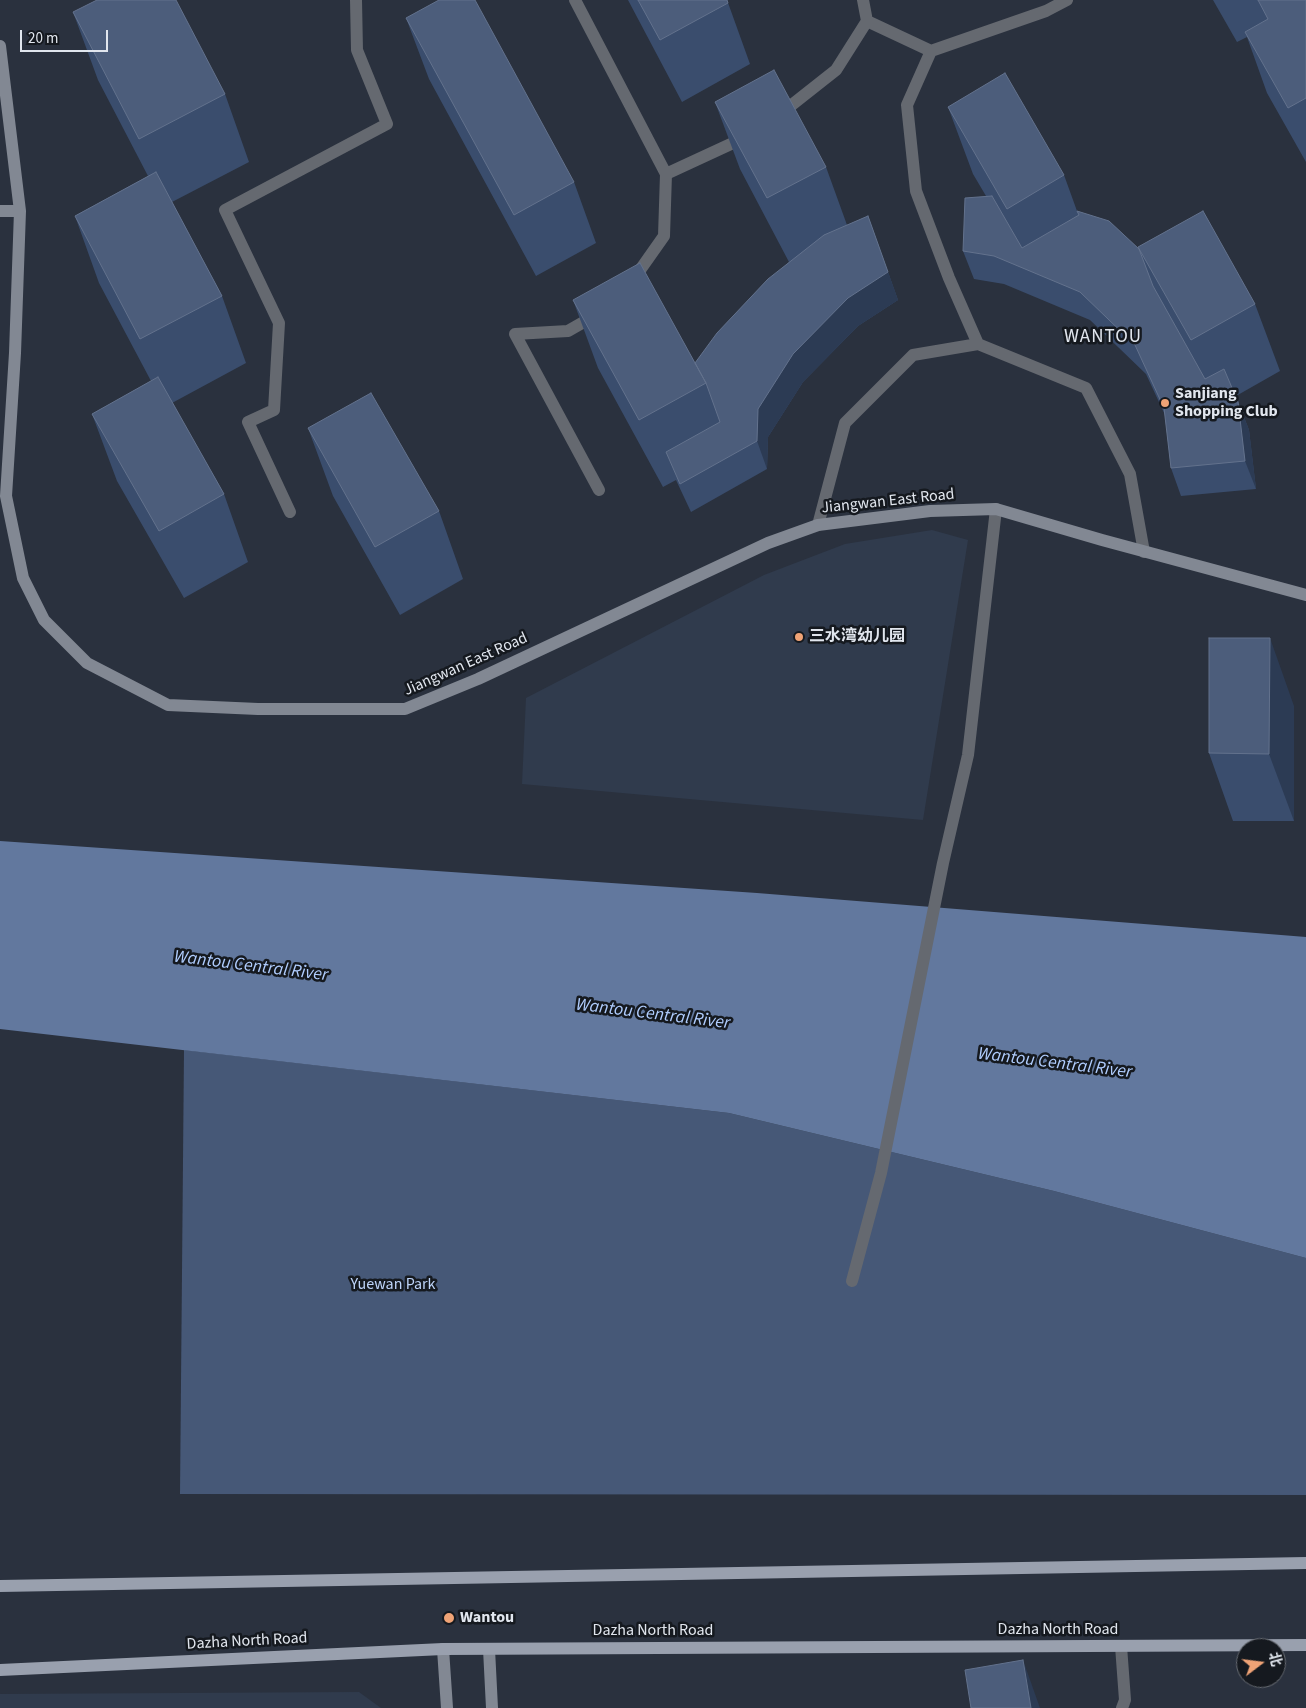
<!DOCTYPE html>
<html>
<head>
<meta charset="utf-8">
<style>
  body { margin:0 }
  #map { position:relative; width:1306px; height:1708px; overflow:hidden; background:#2a313e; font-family:"Source Sans 3","Noto Sans SC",sans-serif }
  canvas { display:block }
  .north { position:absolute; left:1236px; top:1638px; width:50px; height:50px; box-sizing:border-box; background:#15191f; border:1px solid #676b72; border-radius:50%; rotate:75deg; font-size:14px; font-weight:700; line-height:20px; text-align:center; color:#e1e6ee }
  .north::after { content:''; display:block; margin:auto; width:18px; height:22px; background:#efa376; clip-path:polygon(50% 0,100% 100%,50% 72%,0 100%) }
  .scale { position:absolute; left:20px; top:30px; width:88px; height:22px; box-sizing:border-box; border:2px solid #e1e6ee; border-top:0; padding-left:6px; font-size:15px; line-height:18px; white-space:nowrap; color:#e1e6ee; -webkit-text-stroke:4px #15191f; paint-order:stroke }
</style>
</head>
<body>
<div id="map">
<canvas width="1306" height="1708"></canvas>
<div class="north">北</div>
<div class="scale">20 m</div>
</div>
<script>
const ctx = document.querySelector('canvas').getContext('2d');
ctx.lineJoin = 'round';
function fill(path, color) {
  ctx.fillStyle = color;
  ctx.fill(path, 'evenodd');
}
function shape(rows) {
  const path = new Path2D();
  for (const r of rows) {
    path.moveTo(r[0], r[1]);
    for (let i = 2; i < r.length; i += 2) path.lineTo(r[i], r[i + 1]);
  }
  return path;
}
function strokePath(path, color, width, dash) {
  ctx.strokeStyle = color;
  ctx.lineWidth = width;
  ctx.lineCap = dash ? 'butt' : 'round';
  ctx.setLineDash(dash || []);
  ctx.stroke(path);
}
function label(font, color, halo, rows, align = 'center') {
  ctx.font = font + ' "Source Sans 3","Noto Sans SC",sans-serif';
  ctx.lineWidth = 5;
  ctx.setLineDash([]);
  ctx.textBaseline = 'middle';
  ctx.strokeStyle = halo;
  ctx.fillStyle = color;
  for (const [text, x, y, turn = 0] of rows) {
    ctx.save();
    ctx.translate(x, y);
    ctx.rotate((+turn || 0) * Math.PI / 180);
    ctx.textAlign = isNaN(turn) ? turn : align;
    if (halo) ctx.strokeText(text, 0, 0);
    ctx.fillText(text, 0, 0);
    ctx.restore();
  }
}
const built = shape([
  [932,530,968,540,923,820,522,784,526,698,764,575,845,544],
  [359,1692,381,1708,0,1708,0,1694]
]);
const green = shape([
  [184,1050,729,1113,1054,1191,1306,1258,1306,1495,180,1494]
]);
const water = shape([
  [0,841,757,893,1306,937,1306,1258,1054,1191,729,1113,0,1029]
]);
const lane = shape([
  [575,0,666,174,746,137],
  [863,0,867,21,931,51],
  [1067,0,1046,11,931,51,907,105,916,191,949,278,978,344,1086,388,1130,474,1144,552],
  [779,115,836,70,867,21],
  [633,280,664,236,666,174],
  [596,315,568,331,515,334,599,490],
  [290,512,248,422,274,410,279,323,225,210,387,124,357,50,356,0],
  [818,525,845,423,913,355,978,344],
  [1121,1646,1125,1700,1122,1708]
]);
const street = shape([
  [852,1281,881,1173,943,863,968,755,996,509]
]);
const secondary = shape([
  [0,46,20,211,0,211],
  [20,211,15,353,6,496,23,578,44,620,87,663,168,705,258,709,405,709,478,679,768,543,818,525,930,511,996,509,1102,540,1306,595],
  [443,1649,447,1708],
  [489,1649,492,1708]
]);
const primary = shape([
  [0,1586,1306,1563],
  [0,1670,443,1649,1306,1645]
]);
const wall = shape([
  [628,0,727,0,750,64,682,102],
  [1213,0,1306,0,1306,162,1267,93,1247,37,1237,42],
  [73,12,225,94,249,162,172,202,222,296,246,363,172,403,224,494,248,562,184,598,117,481,92,414,151,381,99,283,75,216,148,176,98,80],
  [406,18,574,182,596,243,536,276,429,79],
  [715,102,826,167,847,225,868,216,898,300,858,326,803,382,768,437,767,469,691,512,676,480,663,487,598,368,573,300,695,363,789,262,740,169],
  [948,107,1064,175,1077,211,1139,249,1255,304,1280,371,1236,396,1249,430,1256,489,1181,496,1171,468,1165,415,1146,374,1090,320,1004,284,974,279,963,251,986,196,973,174],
  [308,428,439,511,463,579,400,615,333,496],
  [1294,706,1294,821,1233,821,1209,753]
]);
const shadedWall = shape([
  [868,216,898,300,858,326,803,382,768,437,767,469,757,441,758,409],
  [1238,402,1249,430,1256,489,1245,461],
  [1270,638,1294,706,1294,821,1269,754],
  [1023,1660,1040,1708,1031,1708]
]);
const building = shape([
  [97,0,176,0,225,94,139,139,73,12,97,0],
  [439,0,475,0,574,182,514,215,406,18,439,0],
  [638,0,727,0,728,3,660,40,638,0],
  [1258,0,1306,0,1306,98,1288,108,1245,32,1268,19,1258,0],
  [774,70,826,167,767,198,715,102,774,70],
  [1005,73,1064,175,1007,209,948,107,1005,73],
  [156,172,222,296,140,339,75,216,156,172],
  [992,196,1022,248,1079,215,1077,211,1109,221,1139,249,1153,286,1205,379,1224,369,1238,402,1245,461,1171,468,1164,408,1135,345,1080,292,994,256,963,251,965,198,992,196],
  [1203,211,1255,304,1191,340,1138,247,1203,211],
  [868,216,888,272,848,298,793,354,758,409,757,441,680,484,666,452,720,422,706,383,695,363,717,333,768,279,824,235,868,216],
  [640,263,706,383,639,420,573,300,640,263],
  [158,377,224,494,159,531,92,414,158,377],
  [371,393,439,511,375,547,308,428,371,393],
  [1209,638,1270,638,1269,754,1209,753,1209,638],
  [1023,1660,1031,1708,971,1708,965,1670,1023,1660]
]);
const markers = [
  [1165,403,5,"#efa376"],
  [799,637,5,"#efa376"],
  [449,1618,6,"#efa376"]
];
const poiNames = [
  ["Sanjiang",1175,394],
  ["Shopping Club",1175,412],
  ["三水湾幼儿园",809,637],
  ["Wantou",460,1618]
];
const streetNames = [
  ["Jiangwan East Road",888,502,-6],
  ["Jiangwan East Road",466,665,-24],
  ["Dazha North Road",1058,1630],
  ["Dazha North Road",653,1631],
  ["Dazha North Road",247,1642,-3]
];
const parkNames = [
  ["Yuewan Park",393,1285]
];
const waterNames = [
  ["Wantou Central River",251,967,7],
  ["Wantou Central River",653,1015,7],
  ["Wantou Central River",1055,1064,7]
];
const quarterNames = [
  ["WANTOU",1103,338]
];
fill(built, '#303b4d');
fill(green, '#465877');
fill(water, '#62789e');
strokePath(lane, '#656970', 12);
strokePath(street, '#656970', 12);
strokePath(secondary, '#828893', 12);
strokePath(primary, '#99a0ae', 12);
fill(wall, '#3a4d6d');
fill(shadedWall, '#2c3b54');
fill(building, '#4c5d7b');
strokePath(building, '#63728d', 1);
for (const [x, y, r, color] of markers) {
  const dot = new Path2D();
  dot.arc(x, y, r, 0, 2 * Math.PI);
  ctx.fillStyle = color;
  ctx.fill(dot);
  strokePath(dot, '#15191f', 2);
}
label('bold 16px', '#e1e6ee', '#15191f', poiNames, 'left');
label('16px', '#e1e6ee', '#15191f', streetNames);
label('16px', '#bed4f9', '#15191f', parkNames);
label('italic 18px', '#b0cdfe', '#15191f', waterNames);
ctx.letterSpacing = '1px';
label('19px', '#e1e6ee', '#15191f', quarterNames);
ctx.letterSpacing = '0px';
</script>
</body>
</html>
